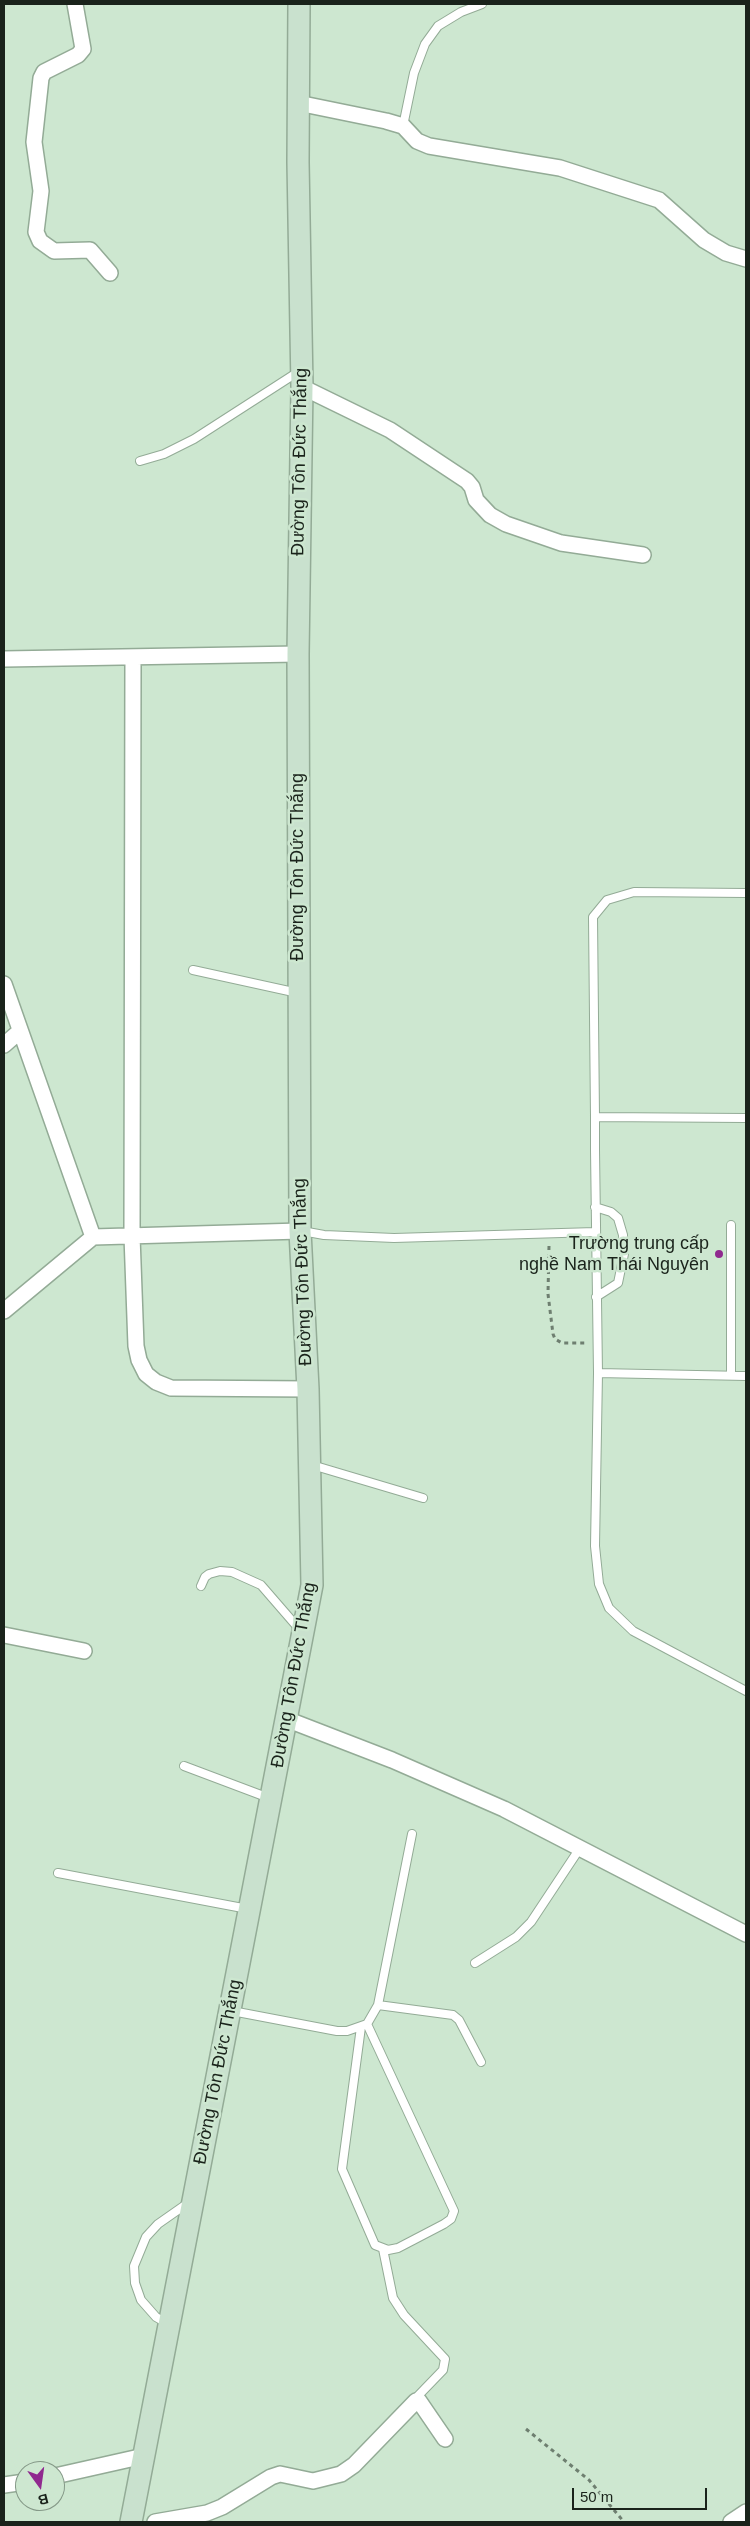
<!DOCTYPE html>
<html>
<head>
<meta charset="utf-8">
<style>
  body { margin:0 }
  #map { position:relative; width:750px; height:2526px; overflow:hidden; background:#cde7d0; font-family:Arial,sans-serif }
  canvas { display:block }
  .frame { position:absolute; inset:0; border:5px solid #1a231b; pointer-events:none }
  .north { position:absolute; left:15px; top:2461px; width:50px; height:50px; box-sizing:border-box; background:#cde7d0; border:1px solid #859988; border-radius:50%; rotate:166deg; font-size:14px; font-weight:700; line-height:20px; text-align:center; color:#1a231b }
  .north::after { content:''; display:block; margin:auto; width:18px; height:22px; background:#90298f; clip-path:polygon(50% 0,100% 100%,50% 72%,0 100%) }
  .scale { position:absolute; left:572px; top:2488px; width:135px; height:22px; box-sizing:border-box; border:2px solid #1a231b; border-top:0; padding-left:6px; font-size:15px; line-height:18px; white-space:nowrap; color:#1a231b; -webkit-text-stroke:4px #cde7d0; paint-order:stroke }
</style>
</head>
<body>
<div id="map">
<canvas width="750" height="2526"></canvas>
<div class="frame"></div>
<div class="north">B</div>
<div class="scale">50 m</div>
</div>
<script>
const ctx = document.querySelector('canvas').getContext('2d');
ctx.lineJoin = 'round';
function shape(rows) {
  const path = new Path2D();
  for (const r of rows) {
    path.moveTo(r[0], r[1]);
    for (let i = 2; i < r.length; i += 2) path.lineTo(r[i], r[i + 1]);
  }
  return path;
}
function strokePath(path, color, width, dash) {
  ctx.strokeStyle = color;
  ctx.lineWidth = width;
  ctx.lineCap = dash ? 'butt' : 'round';
  ctx.setLineDash(dash || []);
  ctx.stroke(path);
}
function label(font, color, halo, rows, align = 'center') {
  ctx.font = font + ' Arial,sans-serif';
  ctx.lineWidth = 5;
  ctx.setLineDash([]);
  ctx.textBaseline = 'middle';
  ctx.strokeStyle = halo;
  ctx.fillStyle = color;
  for (const [text, x, y, turn = 0] of rows) {
    ctx.save();
    ctx.translate(x, y);
    ctx.rotate((+turn || 0) * Math.PI / 180);
    ctx.textAlign = isNaN(turn) ? turn : align;
    if (halo) ctx.strokeText(text, 0, 0);
    ctx.fillText(text, 0, 0);
    ctx.restore();
  }
}
const path = shape([
  [549,1246,548,1294,553,1334,555,1339,562,1343,586,1343],
  [526,2429,589,2480,624,2522]
]);
const lane = shape([
  [403,126,414,73,425,44,438,26,461,12,482,4],
  [140,461,164,454,194,439,298,372],
  [193,970,298,993],
  [595,1117,593,917,607,900,634,892,746,893],
  [746,1118,595,1117,595,1150,598,1373,595,1546,599,1584,609,1608,633,1631,746,1691],
  [595,1207,611,1212,618,1218,623,1235,624,1254,618,1283,596,1297],
  [302,1231,324,1235,394,1238,595,1232],
  [598,1373,746,1376],
  [731,1375,731,1225],
  [312,1465,423,1498],
  [201,1586,205,1577,209,1574,220,1571,232,1572,261,1585,300,1630],
  [184,1766,269,1798],
  [58,1873,248,1909],
  [475,1963,516,1937,531,1922,580,1848],
  [378,2005,453,2015,459,2020,481,2062],
  [232,2011,337,2031,347,2031,367,2024,378,2005,412,1834],
  [361,2027,342,2169,375,2245,388,2250,398,2248,444,2224,451,2219,454,2211,367,2024],
  [383,2249,393,2298,404,2315,445,2359,443,2370,414,2400],
  [168,2324,156,2317,141,2300,135,2283,134,2266,146,2237,158,2224,188,2203]
]);
const street = shape([
  [75,4,83,49,78,55,44,72,41,78,34,142,41,191,36,232,40,241,54,251,90,250,110,273],
  [298,103,386,121,403,126,417,141,429,146,560,168,659,200,704,240,726,253,746,259],
  [302,387,390,430,467,481,472,487,476,500,490,515,506,524,561,543,643,555],
  [133,657,132,1236,136,1346,139,1360,146,1374,156,1382,171,1388,308,1389],
  [4,659,298,654],
  [4,984,93,1237],
  [4,1045,20,1031],
  [4,1311,93,1237,300,1231],
  [4,1635,84,1651],
  [286,1719,392,1760,504,1809,746,1934],
  [55,2476,144,2456],
  [4,2485,25,2482],
  [155,2522,207,2513,222,2507,271,2477,280,2474,313,2481,341,2474,354,2465,416,2401,419,2401,445,2439],
  [731,2522,746,2512]
]);
const secondary = shape([
  [131,2522,312,1585,308,1389,300,1231,298,654,302,387,298,162,299,4]
]);
const markers = [
  [719,1254,5,"#90298f"]
];
const streetNames = [
  ["Đường Tôn Đức Thắng",300,462,-89],
  ["Đường Tôn Đức Thắng",298,867,-90],
  ["Đường Tôn Đức Thắng",303,1272,-92],
  ["Đường Tôn Đức Thắng",294,1675,-80],
  ["Đường Tôn Đức Thắng",218,2072,-79]
];
const poiNames = [
  ["Trường trung cấp",709,1244],
  ["nghề Nam Thái Nguyên",709,1265]
];
strokePath(lane, '#93ab96', 10);
strokePath(street, '#93ab96', 18);
strokePath(secondary, '#93ab96', 24);
strokePath(path, '#6e7f70', 3, [4, 4]);
strokePath(lane, '#fff', 8);
strokePath(street, '#fff', 15);
strokePath(secondary, '#c9e1ce', 21);
for (const [x, y, r, color] of markers) {
  const dot = new Path2D();
  dot.arc(x, y, r, 0, 2 * Math.PI);
  ctx.fillStyle = color;
  ctx.fill(dot);
  strokePath(dot, '#cde7d0', 2);
}
label('18px', '#1a231b', '#cde7d0', streetNames);
label('18px', '#1a231b', '#cde7d0', poiNames, 'right');
</script>
</body>
</html>
